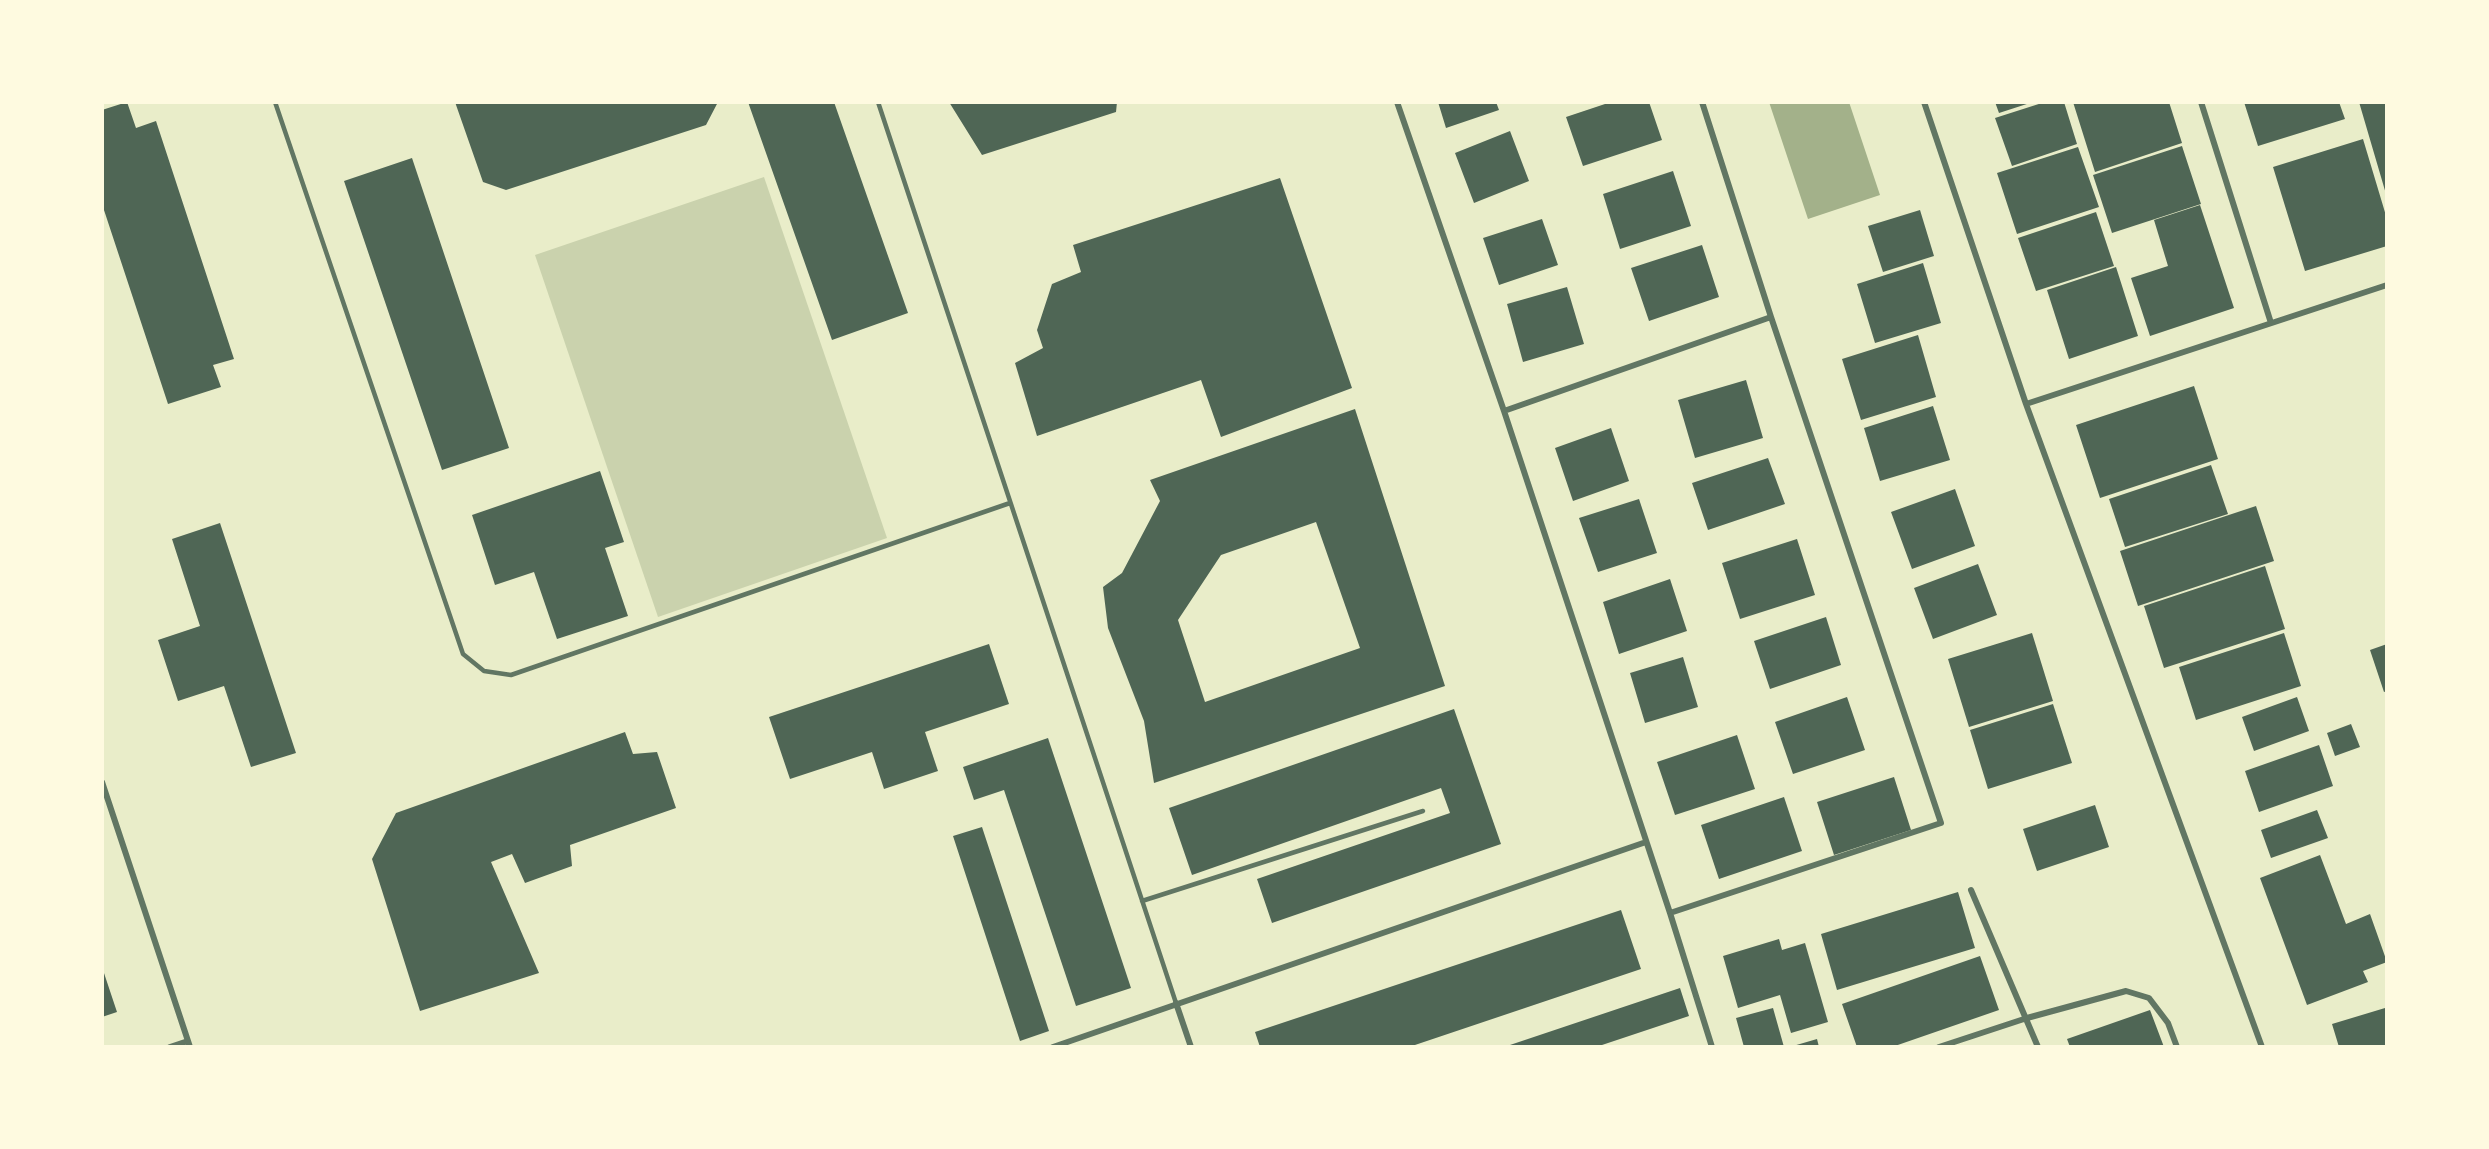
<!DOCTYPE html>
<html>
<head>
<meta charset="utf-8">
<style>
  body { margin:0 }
  #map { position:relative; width:2489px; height:1149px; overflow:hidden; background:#e9edc9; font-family:Cabin,sans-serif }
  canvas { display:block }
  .frame { position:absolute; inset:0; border:104px solid #fefae0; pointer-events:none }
</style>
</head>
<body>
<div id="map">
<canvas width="2489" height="1149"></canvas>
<div class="frame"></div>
</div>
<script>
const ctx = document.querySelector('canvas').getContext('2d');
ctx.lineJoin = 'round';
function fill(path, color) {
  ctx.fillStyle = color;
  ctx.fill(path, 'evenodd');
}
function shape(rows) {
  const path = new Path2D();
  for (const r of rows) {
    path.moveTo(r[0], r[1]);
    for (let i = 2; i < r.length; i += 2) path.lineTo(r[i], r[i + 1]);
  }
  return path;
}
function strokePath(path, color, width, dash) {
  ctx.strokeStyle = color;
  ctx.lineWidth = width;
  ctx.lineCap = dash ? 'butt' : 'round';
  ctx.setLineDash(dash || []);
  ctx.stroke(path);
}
const green = shape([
  [764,177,887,538,658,617,535,255]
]);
const water = shape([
  [1769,102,1849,102,1880,195,1808,219]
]);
const building = shape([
  [127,102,136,128,156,121,234,359,213,365,221,387,168,404,102,204,102,110],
  [455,102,718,102,706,125,506,190,483,182],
  [748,102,834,102,908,313,832,340],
  [949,102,1117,102,1116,112,982,155],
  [1438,102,1496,102,1499,110,1446,128],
  [1611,102,1649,102,1662,140,1583,166,1566,117],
  [1995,102,2033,102,1999,113],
  [2045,102,2064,102,2077,144,2012,166,1995,118],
  [2073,102,2169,102,2182,143,2095,172],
  [2244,102,2339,102,2345,119,2258,146],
  [2359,102,2387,102,2387,194,2386,194],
  [1510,131,1529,181,1474,203,1455,153],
  [2363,139,2387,219,2387,246,2305,271,2273,167],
  [2182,146,2201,204,2112,233,2093,175],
  [2078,147,2099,207,2017,234,1997,173],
  [412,158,509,448,442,470,344,181],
  [1673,171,1691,226,1620,249,1603,194],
  [1280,178,1352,388,1221,437,1201,380,1037,436,1015,363,1043,348,1037,330,1052,284,1081,272,1073,245],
  [2200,205,2234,308,2150,336,2131,278,2168,266,2154,220],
  [1920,210,1934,256,1883,272,1868,226],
  [2096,212,2114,266,2036,291,2018,238],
  [1542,219,1558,265,1499,285,1483,238],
  [1702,245,1719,297,1649,321,1631,268],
  [1923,263,1941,323,1875,343,1857,284],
  [2116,267,2138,336,2069,359,2047,290],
  [1567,287,1584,344,1523,362,1507,304],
  [1918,335,1936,397,1861,420,1842,359],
  [1746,380,1763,438,1695,458,1678,400],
  [2194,386,2218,459,2100,498,2076,425],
  [1933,406,1950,460,1880,481,1864,428],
  [1355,409,1445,686,1154,783,1144,721,1108,628,1103,587,1122,573,1160,501,1150,480],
  [1316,522,1360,648,1205,702,1178,620,1221,555],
  [1611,428,1629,481,1573,501,1555,448],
  [1768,458,1785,504,1708,530,1692,483],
  [2211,465,2228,514,2125,547,2109,499],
  [600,471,624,542,605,548,628,616,557,639,534,572,495,585,472,515],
  [1955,489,1975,546,1912,569,1891,512],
  [1639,499,1657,553,1598,572,1579,518],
  [2256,506,2274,561,2138,606,2120,551],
  [220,523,296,753,251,767,224,686,178,701,158,640,200,626,172,539],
  [1797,539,1815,595,1740,619,1722,563],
  [1978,564,1997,615,1933,639,1914,588],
  [2265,566,2285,629,2164,668,2144,606],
  [1670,579,1687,631,1619,654,1603,602],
  [1826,617,1841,665,1770,689,1754,641],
  [2032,633,2053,701,1969,727,1948,659],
  [2284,633,2301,686,2196,720,2179,667],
  [989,644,1009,704,925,732,938,771,884,789,872,752,790,779,769,717],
  [2387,644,2387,691,2384,692,2370,650],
  [1683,657,1698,707,1645,723,1630,673],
  [1847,697,1865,750,1793,774,1775,722],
  [2297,697,2309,731,2254,751,2242,717],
  [2053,704,2072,763,1988,789,1970,730],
  [1454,709,1501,844,1272,923,1257,879,1450,813,1441,788,1192,875,1169,808],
  [2351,724,2360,747,2335,756,2327,733],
  [625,732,633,754,657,752,676,808,570,845,572,866,525,883,512,854,491,862,539,973,420,1011,372,859,396,813],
  [1737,735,1755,789,1675,815,1657,762],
  [1048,738,1131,988,1076,1006,1004,790,974,800,963,767],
  [2319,745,2333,786,2259,812,2245,771],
  [1894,777,1911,830,1834,855,1817,802],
  [1784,797,1802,851,1719,879,1701,825],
  [2095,805,2109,847,2037,871,2023,829],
  [2317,810,2328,838,2271,858,2261,830],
  [982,827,1049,1031,1020,1041,953,836],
  [2320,855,2346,924,2370,914,2387,962,2363,971,2368,982,2307,1005,2260,878],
  [1958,892,1975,948,1837,990,1821,934],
  [1621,910,1641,969,1409,1047,1260,1047,1255,1032],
  [1779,939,1782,950,1805,943,1828,1022,1791,1033,1780,995,1738,1008,1723,956],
  [1980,956,1999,1010,1892,1047,1857,1047,1842,1004],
  [102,967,117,1012,102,1017],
  [1680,988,1689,1016,1596,1047,1504,1047],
  [1773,1008,1784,1047,1744,1047,1736,1018],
  [2385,1008,2387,1015,2387,1047,2339,1047,2332,1024],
  [2150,1010,2164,1047,2070,1047,2067,1039],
  [1817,1039,1819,1047,1793,1047,1793,1046]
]);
const service = shape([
  [275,102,463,654,484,671,511,675,1010,503],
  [878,102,1176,1003],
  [1142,901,1423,811]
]);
const minor = shape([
  [1397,102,1504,411,1670,913,1712,1047],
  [1924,102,2026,404,2262,1047],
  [2201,102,2271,323],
  [2026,404,2387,285],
  [1504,411,1771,317],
  [102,782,190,1047],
  [1971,890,2038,1047],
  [1670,913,1941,823,1771,317,1702,102],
  [1176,1003,1191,1047],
  [170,1047,188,1041],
  [1053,1047,1646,842],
  [1939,1047,2027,1018,2126,991,2149,998,2168,1023,2177,1047]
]);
fill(green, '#cad2ad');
fill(water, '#a3b18a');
fill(building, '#4f6655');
strokePath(service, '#617663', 4.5);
strokePath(minor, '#617663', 6);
</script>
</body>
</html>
